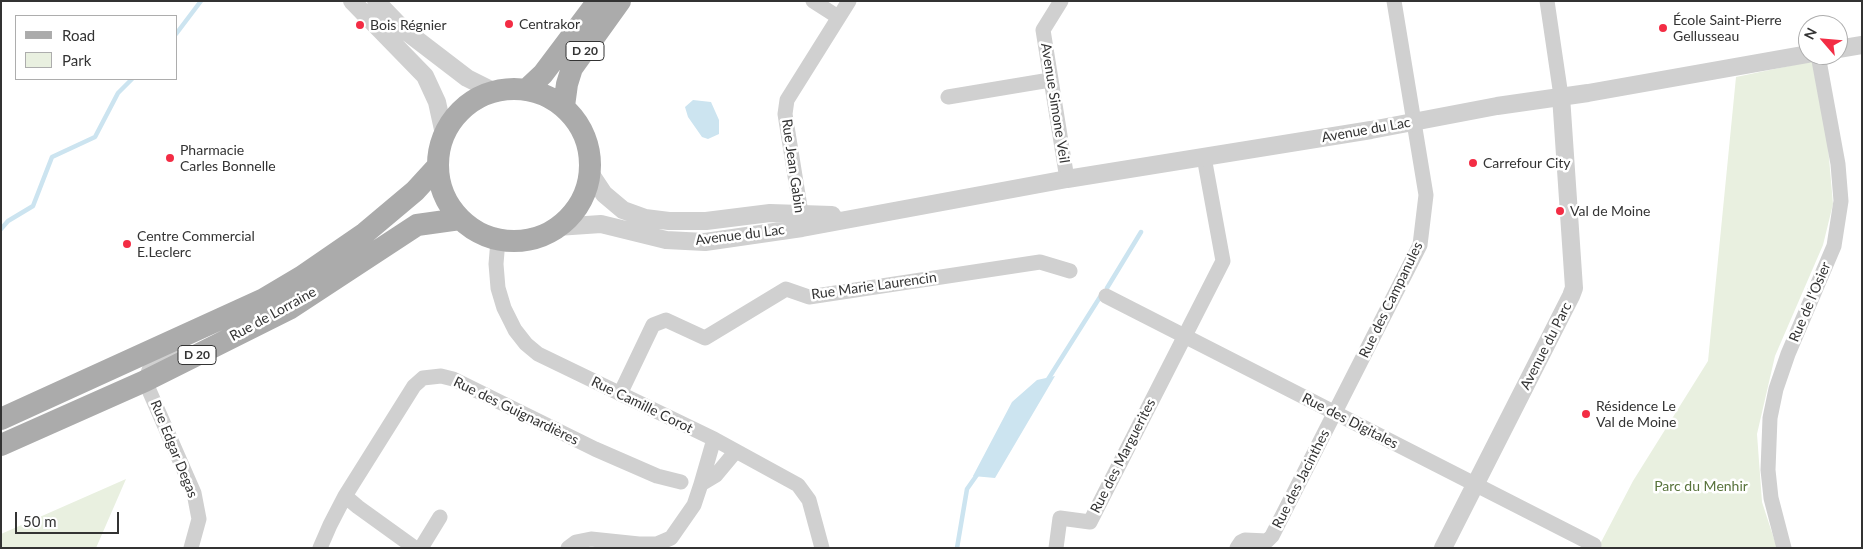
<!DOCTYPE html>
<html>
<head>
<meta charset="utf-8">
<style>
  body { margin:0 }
  #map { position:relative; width:1863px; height:549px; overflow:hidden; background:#fff; font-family:Lato,sans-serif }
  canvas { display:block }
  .frame { position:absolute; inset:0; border:2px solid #333; pointer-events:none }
  .legend { position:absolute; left:15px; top:15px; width:162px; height:65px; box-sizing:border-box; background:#fff; border:1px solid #adadad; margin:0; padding:6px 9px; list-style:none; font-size:15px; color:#333 }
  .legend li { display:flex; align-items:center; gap:10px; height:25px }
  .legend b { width:25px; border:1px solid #adadad }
  .north { position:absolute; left:1798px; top:15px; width:50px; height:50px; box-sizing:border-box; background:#fff; border:1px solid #adadad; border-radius:50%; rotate:297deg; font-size:14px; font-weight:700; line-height:20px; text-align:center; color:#333 }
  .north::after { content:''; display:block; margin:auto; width:18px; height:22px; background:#f32c44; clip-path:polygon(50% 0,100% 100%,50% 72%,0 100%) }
  .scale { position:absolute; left:15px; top:512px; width:104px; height:22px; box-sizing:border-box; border:2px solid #333; border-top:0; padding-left:6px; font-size:15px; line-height:18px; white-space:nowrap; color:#333; -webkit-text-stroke:4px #fff; paint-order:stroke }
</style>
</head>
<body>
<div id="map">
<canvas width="1863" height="549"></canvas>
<div class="frame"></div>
<ul class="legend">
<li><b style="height:6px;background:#ababab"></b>Road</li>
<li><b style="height:14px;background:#e9f0e0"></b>Park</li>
</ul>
<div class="north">N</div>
<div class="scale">50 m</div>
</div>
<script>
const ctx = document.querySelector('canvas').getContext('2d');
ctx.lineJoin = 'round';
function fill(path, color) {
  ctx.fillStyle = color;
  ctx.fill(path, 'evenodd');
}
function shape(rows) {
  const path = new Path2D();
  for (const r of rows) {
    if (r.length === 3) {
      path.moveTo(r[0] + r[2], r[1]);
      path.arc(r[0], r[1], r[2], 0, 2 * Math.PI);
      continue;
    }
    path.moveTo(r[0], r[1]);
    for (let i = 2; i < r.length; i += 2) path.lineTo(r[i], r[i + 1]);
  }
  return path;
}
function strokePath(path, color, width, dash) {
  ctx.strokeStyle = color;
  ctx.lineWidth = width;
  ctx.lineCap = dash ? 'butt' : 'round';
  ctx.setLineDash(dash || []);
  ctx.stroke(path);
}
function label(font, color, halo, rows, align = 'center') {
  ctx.font = font + ' Lato,sans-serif';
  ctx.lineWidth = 5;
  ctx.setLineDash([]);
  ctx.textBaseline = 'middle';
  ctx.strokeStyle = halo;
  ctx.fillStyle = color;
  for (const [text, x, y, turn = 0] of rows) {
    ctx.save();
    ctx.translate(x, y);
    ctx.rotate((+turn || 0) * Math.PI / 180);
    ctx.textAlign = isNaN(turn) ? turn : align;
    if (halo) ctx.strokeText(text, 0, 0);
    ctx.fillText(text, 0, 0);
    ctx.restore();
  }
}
const green = shape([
  [1813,61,1827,135,1833,204,1823,245,1775,356,1757,434,1762,502,1777,548,1598,548,1633,481,1708,361,1736,77],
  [126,479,96,548,1,548,1,534]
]);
const water = shape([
  [693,100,711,102,719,120,719,134,708,139,702,137,688,117,685,107],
  [1055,376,995,478,973,476,1012,402,1037,380]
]);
const stream = shape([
  [176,34,201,1],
  [1,229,8,221,33,206,52,157,95,137,118,93,132,79],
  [1107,288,1141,232],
  [1047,381,1100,297],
  [957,548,967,489,979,472]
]);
const minor = shape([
  [813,1,838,17],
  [1061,1,1043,30,1067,179],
  [1547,1,1561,96],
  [948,97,1050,80],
  [800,224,800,207,785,114,787,100,849,1],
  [498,240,496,264,498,288,504,308,515,330,526,344,538,354,714,439,798,485,809,500,822,548],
  [1106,296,1594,545],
  [171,350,162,355,151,365,145,381,194,493,199,519,191,548],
  [620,394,653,325,666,320,705,338,786,289,809,297,1040,262,1070,271],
  [714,439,701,484,716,475,736,451],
  [345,496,358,507,415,548],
  [320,548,330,525,345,496,414,386,423,378,441,376,453,379,595,449,657,476,681,482],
  [421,548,440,517],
  [568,548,576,542,591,539,639,544,657,544,671,538,694,505,701,484],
  [1056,548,1060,518,1090,522,1223,261,1204,157],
  [1237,548,1241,542,1245,540,1267,541,1272,536,1420,245,1426,195,1394,1],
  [1784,548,1771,498,1768,470,1770,418,1776,389,1788,354,1834,246,1841,201,1838,164,1818,55]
]);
const tertiary = shape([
  [352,1,425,76,437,102,444,134],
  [376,1,403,29,467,78,493,91],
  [1838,49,1862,45],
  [590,173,604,194,623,210,645,218,669,221,706,221,770,213,832,215],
  [557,227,601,224,666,240,705,242,802,228,1067,179,1371,130,1497,106,1588,93,1808,54],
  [1443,548,1571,296,1574,288,1561,96]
]);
const primary = shape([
  [514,165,76],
  [527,89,543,74,598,1],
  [564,106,567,84,572,68,620,1],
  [1,419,264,299,301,277,365,233,415,191,437,167],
  [1,445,145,381,289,309,417,225,460,219]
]);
const markers = [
  [509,24,5,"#f32c44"],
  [360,25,5,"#f32c44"],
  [1663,28,5,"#f32c44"],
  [170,158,5,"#f32c44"],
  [1473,163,5,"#f32c44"],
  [1560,211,5,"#f32c44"],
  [127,244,5,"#f32c44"],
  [1586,414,5,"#f32c44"]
];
const shields = [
  [585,51,38],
  [197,355,38]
];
const shieldNames = [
  ["D 20",585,51],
  ["D 20",197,355]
];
const poiNames = [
  ["École Saint-Pierre",1673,20],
  ["Gellusseau",1673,36],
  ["Centrakor",519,24],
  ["Bois Régnier",370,25],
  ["Pharmacie",180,150],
  ["Carles Bonnelle",180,166],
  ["Carrefour City",1483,163],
  ["Val de Moine",1570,211],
  ["Centre Commercial",137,236],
  ["E.Leclerc",137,252],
  ["Résidence Le",1596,406],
  ["Val de Moine",1596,422]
];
const streetNames = [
  ["Avenue Simone Veil",1055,103,81],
  ["Avenue du Lac",1366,130,-10],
  ["Rue Jean Gabin",793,166,82],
  ["Avenue du Lac",740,235,-7],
  ["Rue Marie Laurencin",874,286,-8],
  ["Rue des Campanules",1391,300,-64],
  ["Rue de l’Osier",1810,302,-67],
  ["Rue de Lorraine",273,314,-29],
  ["Avenue du Parc",1546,346,-63],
  ["Rue Camille Corot",642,405,26],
  ["Rue des Guignardières",516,411,26],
  ["Rue des Digitales",1350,421,27],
  ["Rue Edgar Degas",174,449,68],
  ["Rue des Marguerites",1123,456,-63],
  ["Rue des Jacinthes",1301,479,-63]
];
const parkNames = [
  ["Parc du Menhir",1701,486]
];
fill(green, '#e9f0e0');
fill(water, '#cce4f0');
strokePath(stream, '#cce4f0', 4.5);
strokePath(minor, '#d0d0d0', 15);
strokePath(tertiary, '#d0d0d0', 18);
strokePath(primary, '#ababab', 22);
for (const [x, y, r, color] of markers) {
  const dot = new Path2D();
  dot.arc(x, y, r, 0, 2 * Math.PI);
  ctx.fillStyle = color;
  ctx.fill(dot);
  strokePath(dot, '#fff', 2);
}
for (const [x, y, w] of shields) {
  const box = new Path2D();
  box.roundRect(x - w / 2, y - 9.5, w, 19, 4);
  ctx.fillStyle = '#fff';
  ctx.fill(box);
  strokePath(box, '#333', 1);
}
label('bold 12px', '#333', null, shieldNames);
label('14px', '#333', '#fff', poiNames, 'left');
label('14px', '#333', '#fff', streetNames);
label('14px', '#58733b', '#fff', parkNames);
</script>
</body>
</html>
